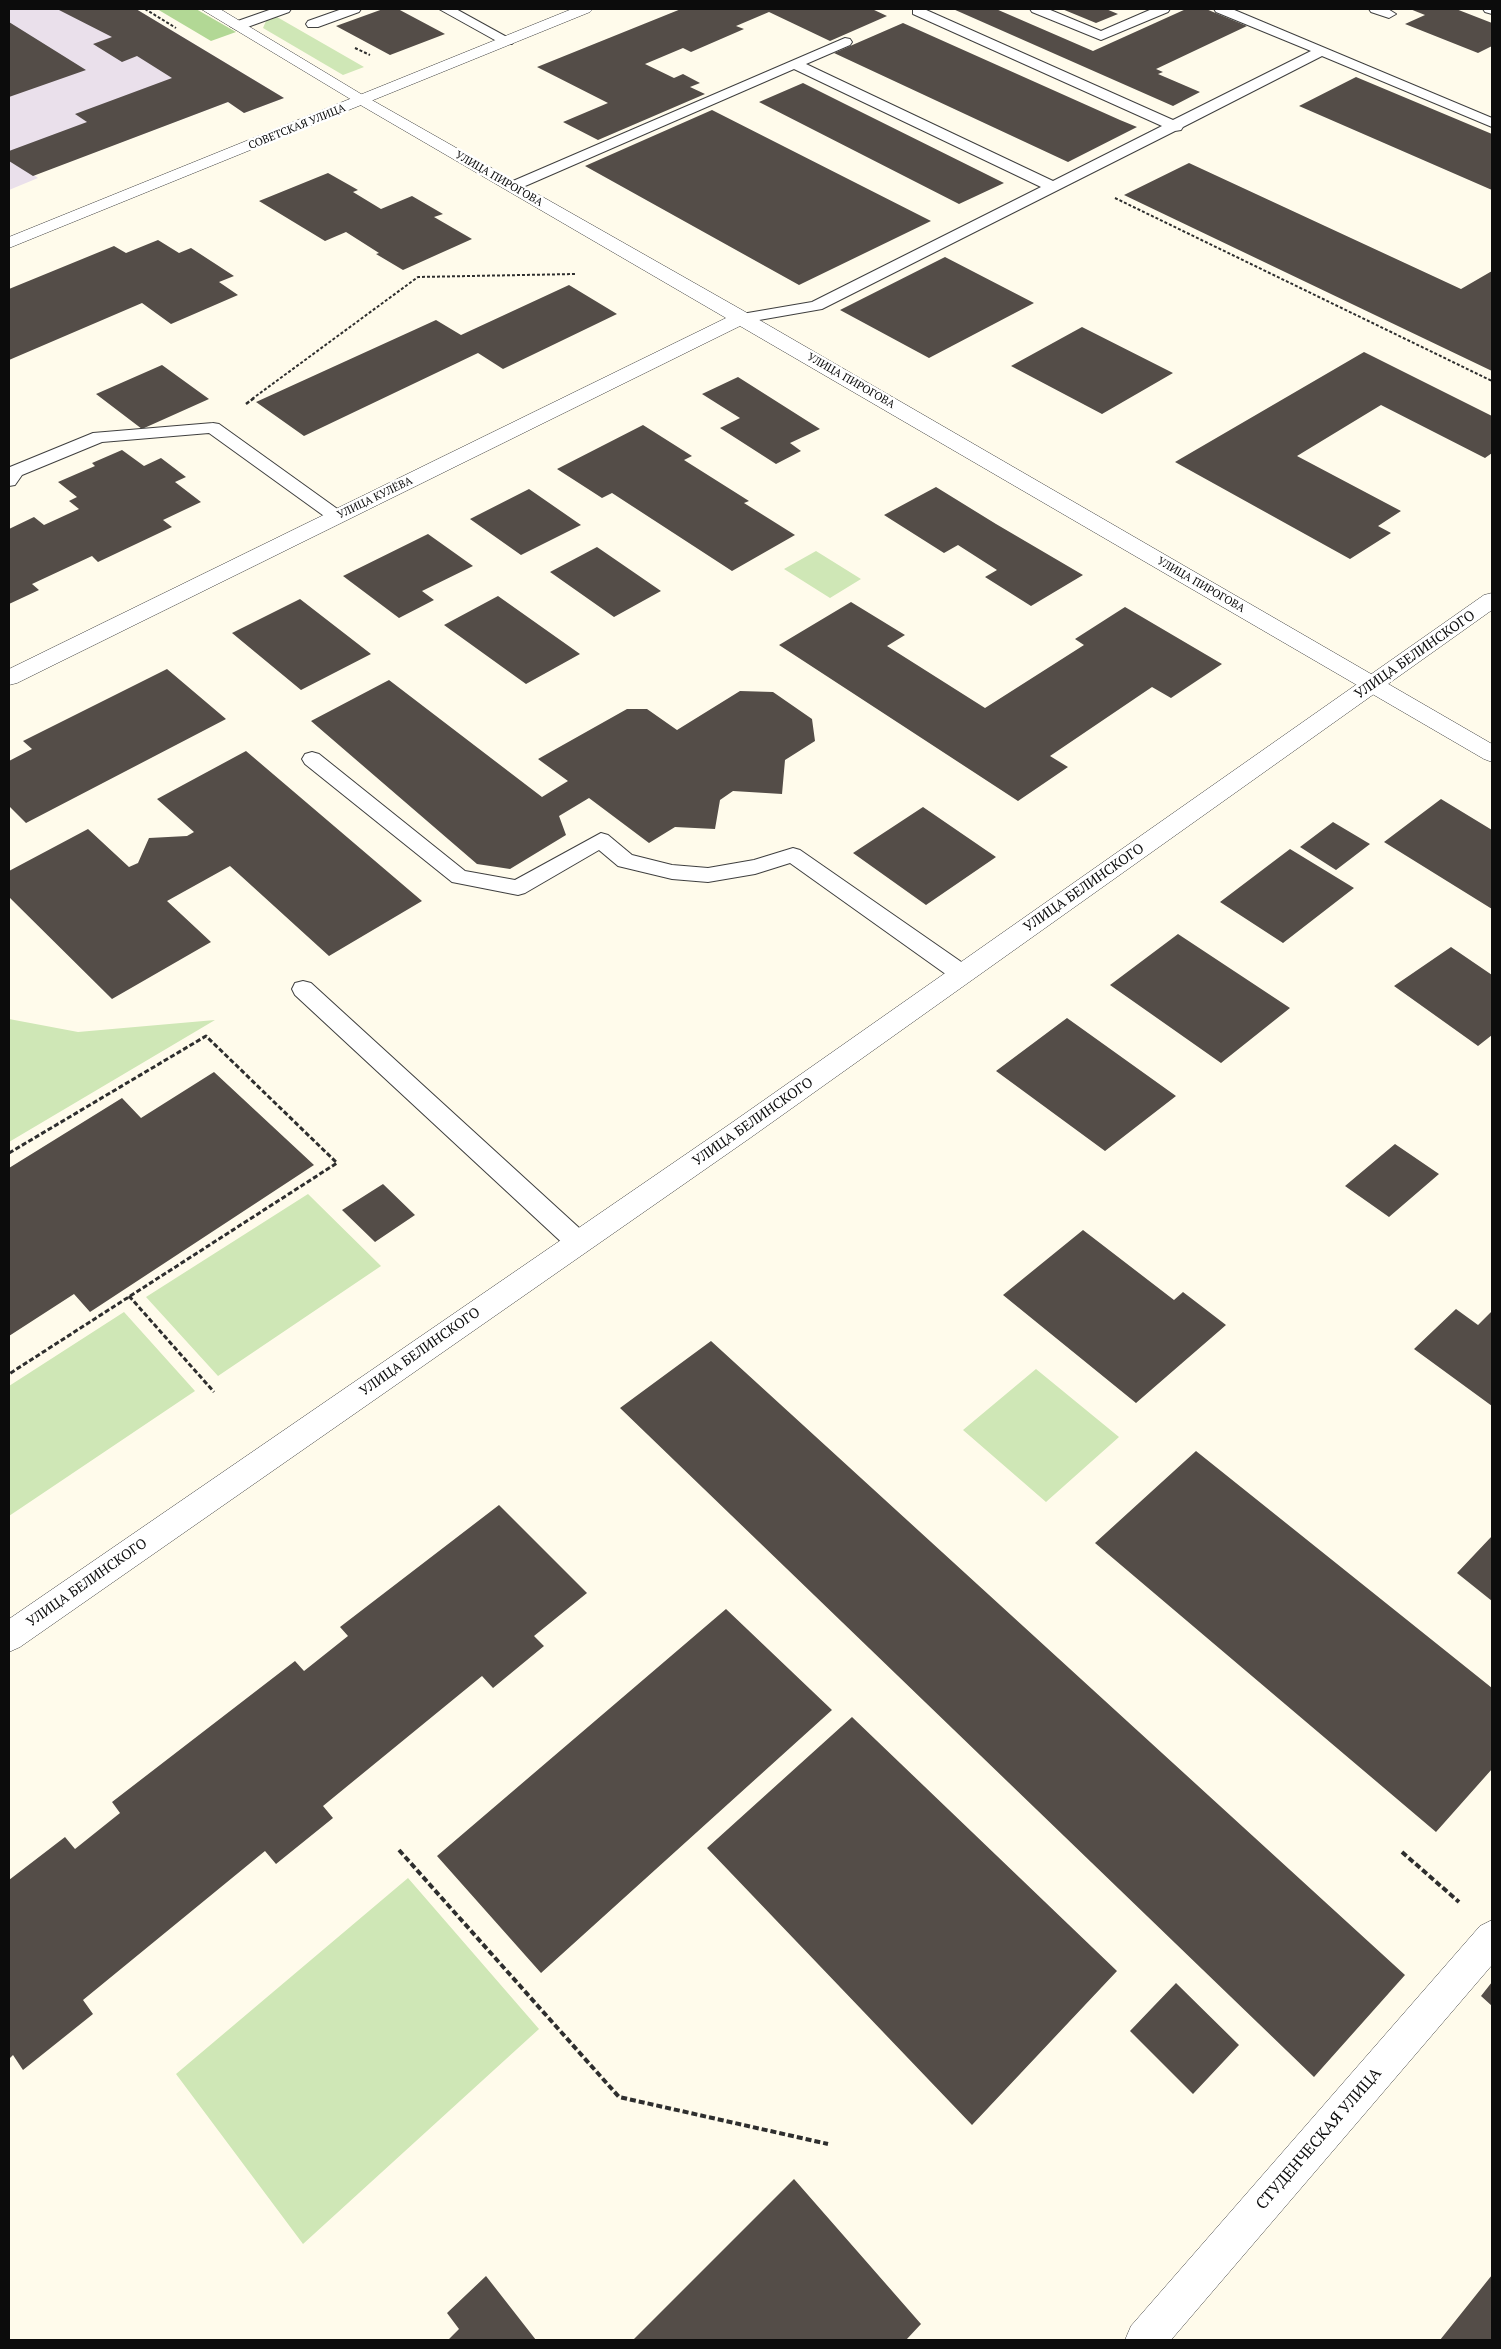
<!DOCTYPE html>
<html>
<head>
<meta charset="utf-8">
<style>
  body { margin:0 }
  #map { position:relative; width:1501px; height:2349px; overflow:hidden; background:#fffbeb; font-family:"PT Serif",serif }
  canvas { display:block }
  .frame { position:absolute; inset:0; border:10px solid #0c0c0c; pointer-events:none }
</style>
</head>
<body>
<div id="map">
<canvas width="1501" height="2349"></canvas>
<div class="frame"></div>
</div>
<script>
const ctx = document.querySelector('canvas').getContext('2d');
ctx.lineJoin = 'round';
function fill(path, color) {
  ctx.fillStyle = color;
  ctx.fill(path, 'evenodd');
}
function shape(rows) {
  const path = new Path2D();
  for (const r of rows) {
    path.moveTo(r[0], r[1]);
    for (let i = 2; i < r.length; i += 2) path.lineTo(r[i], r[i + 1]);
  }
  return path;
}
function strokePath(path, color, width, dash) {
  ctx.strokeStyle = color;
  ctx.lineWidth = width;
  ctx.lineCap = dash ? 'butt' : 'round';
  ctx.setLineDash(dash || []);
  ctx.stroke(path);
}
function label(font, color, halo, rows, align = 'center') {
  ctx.font = font + ' "PT Serif",serif';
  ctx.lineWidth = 5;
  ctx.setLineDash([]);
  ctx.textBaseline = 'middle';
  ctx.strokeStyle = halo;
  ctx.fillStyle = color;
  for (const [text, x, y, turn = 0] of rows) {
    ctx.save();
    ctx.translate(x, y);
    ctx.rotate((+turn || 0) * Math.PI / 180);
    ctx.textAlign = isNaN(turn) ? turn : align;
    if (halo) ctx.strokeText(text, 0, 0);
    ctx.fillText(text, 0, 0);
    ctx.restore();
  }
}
const industrial = shape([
  [9,9,136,9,284,98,244,113,228,102,34,175,38,178,9,190]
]);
const green = shape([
  [277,17,364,67,343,75,263,28,266,21],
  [816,551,861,579,830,598,784,569],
  [9,1019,78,1032,215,1020,9,1142],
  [308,1194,381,1266,218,1376,146,1297],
  [124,1312,195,1391,9,1516,9,1386],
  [1036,1369,1119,1437,1046,1502,963,1430],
  [408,1878,539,2029,303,2244,176,2074]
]);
const forest = shape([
  [157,9,196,9,236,32,211,41]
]);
const building = shape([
  [57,9,136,9,284,98,244,113,228,102,33,176,9,161,9,151,87,122,75,114,172,78,137,56,122,62,93,44,112,37],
  [383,9,398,9,445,34,390,55,336,26],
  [681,9,872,9,887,16,830,41,769,12,736,26,744,29,691,52,683,48,645,64,674,78,683,74,700,83,690,87,705,94,598,140,563,122,608,103,537,67],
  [953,9,996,9,1093,51,1186,9,1206,9,1247,26,1156,69,1163,72,1158,74,1200,92,1173,106],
  [1062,9,1106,9,1118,14,1096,23],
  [1410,9,1456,9,1492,23,1492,46,1478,53,1405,24,1425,15],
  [9,22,86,70,9,97],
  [903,23,1120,120,1137,127,1068,162,834,53],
  [1356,77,1492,134,1492,190,1299,106],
  [803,83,845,104,1004,183,959,204,759,102],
  [712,110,931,221,799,285,585,166],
  [1189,163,1461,289,1492,271,1492,371,1124,195],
  [328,173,358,190,353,192,381,209,412,196,443,214,434,217,472,239,403,270,376,254,379,253,346,232,325,241,259,201],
  [158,240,179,253,191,248,234,276,219,282,238,295,171,324,142,303,9,360,9,289,114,246,126,253],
  [945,257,1034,303,929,358,840,310],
  [569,285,617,314,503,369,478,353,304,436,256,402,436,320,461,335],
  [1082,327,1173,373,1102,414,1011,366],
  [1364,352,1492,416,1492,453,1485,458,1381,405,1297,456,1401,511,1378,526,1391,533,1350,559,1175,462],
  [162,365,209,399,142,429,96,394],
  [738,377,820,429,790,443,801,451,776,464,720,428,740,418,702,394],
  [643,425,692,456,684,460,749,501,744,503,795,535,732,571,612,493,602,498,557,469],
  [122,450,144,466,161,458,186,477,175,482,201,502,163,520,172,527,98,562,92,556,32,584,39,590,9,604,9,529,34,517,44,525,79,509,69,501,77,497,58,482,95,466,92,463],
  [936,487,996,524,1083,575,1031,606,985,577,997,570,958,545,944,553,884,515],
  [529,489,581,525,521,555,470,519],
  [428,534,473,566,422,591,434,600,399,618,343,576],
  [597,547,661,591,614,617,550,572],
  [498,596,580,654,526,684,444,625],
  [300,599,371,654,301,690,232,633],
  [851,602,905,635,887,646,985,708,1084,645,1075,639,1125,607,1222,664,1171,698,1152,687,1050,756,1068,767,1018,801,779,645],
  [167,669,226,719,26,823,9,806,9,761,32,749,23,741],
  [389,680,542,797,568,781,538,759,627,709,647,709,677,730,740,691,773,692,812,719,815,741,785,760,782,794,733,791,720,800,715,829,675,827,649,843,589,798,559,816,566,835,510,869,477,864,311,721],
  [246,751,422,901,329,956,230,866,167,901,211,942,112,999,9,897,9,871,88,829,129,867,138,863,149,838,187,836,194,832,157,799],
  [1441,799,1492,830,1492,909,1384,842],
  [923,807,996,857,926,905,853,853],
  [1333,822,1370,844,1336,870,1300,847],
  [1290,849,1354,888,1283,943,1220,902],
  [1178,934,1290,1008,1221,1063,1110,985],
  [1451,947,1492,975,1492,1035,1478,1046,1394,986],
  [1067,1018,1176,1096,1105,1151,996,1071],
  [214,1072,314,1165,90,1312,74,1294,9,1336,9,1168,122,1098,141,1118],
  [1395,1144,1439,1174,1389,1217,1345,1186],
  [383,1184,415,1215,375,1242,342,1210],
  [1083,1230,1174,1300,1183,1292,1226,1325,1136,1403,1003,1295],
  [1456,1309,1478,1325,1492,1311,1492,1406,1414,1349],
  [711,1341,1405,1975,1314,2077,620,1408],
  [1196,1451,1492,1688,1492,1769,1436,1832,1095,1543],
  [499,1505,587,1593,534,1636,544,1646,493,1688,482,1676,323,1806,333,1818,276,1864,265,1851,83,2000,93,2014,23,2070,13,2055,9,2059,9,1880,65,1837,75,1849,120,1813,112,1802,295,1661,304,1671,348,1636,340,1627],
  [1492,1536,1492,1601,1457,1573],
  [726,1609,832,1710,541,1973,437,1856],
  [852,1717,1117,1971,972,2125,707,1848],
  [1492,1982,1492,2006,1481,1996],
  [1176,1983,1239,2045,1193,2094,1130,2031],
  [794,2179,921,2324,906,2340,633,2340],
  [1492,2275,1492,2340,1440,2340],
  [486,2276,536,2340,448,2340,459,2329,447,2313]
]);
const pathFar3 = shape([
  [145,9,176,28],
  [355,48,370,55],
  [1115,198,1492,381],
  [252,399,418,277,575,274]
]);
const pathFar2 = shape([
  [246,404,254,398]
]);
const pathFar1 = shape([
  [9,1153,206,1036,337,1163,9,1374],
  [129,1296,214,1392]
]);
const path = shape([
  [399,1850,619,2097,828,2144],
  [1402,1852,1459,1902]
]);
const service = shape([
  [272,9,291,9,289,12,242,29,237,30,230,26,232,23,272,9],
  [342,9,361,9,359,12,318,27,308,27,306,24,308,21,342,9],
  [439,9,456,9,514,41,512,44,502,44,439,9],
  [913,9,924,9,1173,120,1311,51,1216,12,1214,9,1232,9,1492,118,1492,127,1322,56,1183,127,1181,130,1175,131,822,309,742,323,736,321,734,318,736,315,812,302,1041,187,794,69,516,190,511,191,504,187,506,184,845,38,850,39,852,42,850,45,806,64,1053,181,1162,126,913,14,913,9],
  [1030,9,1048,9,1101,31,1152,9,1170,9,1168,12,1101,40,1032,12,1030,9],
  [1369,9,1388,9,1396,14,1389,18,1371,12,1369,9],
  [1483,9,1492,9,1492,14,1485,12,1483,9],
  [213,423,219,424,343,513,346,517,343,521,331,521,209,433,102,442,22,475,15,485,9,486,10,467,93,433,213,423],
  [312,752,319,754,465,871,515,880,601,833,608,835,632,855,672,865,708,868,754,860,793,848,800,850,970,968,973,974,970,980,962,982,954,980,790,863,755,874,708,882,672,879,618,866,599,850,525,893,518,895,452,882,305,764,302,759,305,754,312,752],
  [303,981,311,983,588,1236,591,1243,588,1250,579,1253,570,1250,295,995,292,989,295,983,303,981]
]);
const pedestrian = shape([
  [201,9,220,9,371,100,369,103,357,103,201,9]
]);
const minor = shape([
  [363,95,749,314,1492,744,1492,762,1484,759,740,326,17,683,9,685,9,669,726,318,357,103,355,100,357,97,363,95],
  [1492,1920,1492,1965,1171,2340,1125,2340,1131,2326,1480,1926,1492,1920]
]);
const tertiary = shape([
  [572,9,593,9,590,12,9,248,9,237,572,9],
  [1492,593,1492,610,750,1138,20,1647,9,1652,9,1619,730,1124,1484,595,1492,593]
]);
const farStreetnames = [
  ["СОВЕТСКАЯ УЛИЦА",297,127,-22],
  ["УЛИЦА ПИРОГОВА",499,179,30],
  ["УЛИЦА ПИРОГОВА",851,381,30],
  ["УЛИЦА КУЛЁВА",375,498,-26],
  ["УЛИЦА ПИРОГОВА",1201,585,30]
];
const streetNames = [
  ["УЛИЦА БЕЛИНСКОГО",1415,655,-35],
  ["УЛИЦА БЕЛИНСКОГО",1084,888,-35],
  ["УЛИЦА БЕЛИНСКОГО",753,1122,-35],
  ["УЛИЦА БЕЛИНСКОГО",420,1352,-35],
  ["УЛИЦА БЕЛИНСКОГО",87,1583,-35]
];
const nearStreetnames = [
  ["СТУДЕНЧЕСКАЯ УЛИЦА",1319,2139,-49]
];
fill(industrial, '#eae0eb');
fill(green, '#cfe7b6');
fill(forest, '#b2d895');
fill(building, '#544d48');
strokePath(service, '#3f3f3f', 2);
strokePath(pedestrian, '#3f3f3f', 1);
strokePath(minor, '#3f3f3f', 1);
strokePath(tertiary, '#3f3f3f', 1);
strokePath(pathFar3, '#2e2e2e', 2, [3, 2]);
strokePath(pathFar2, '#2e2e2e', 2.5, [4, 2]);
strokePath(pathFar1, '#2e2e2e', 3, [5, 2.5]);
strokePath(path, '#2e2e2e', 4, [6, 3]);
fill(service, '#fff');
fill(pedestrian, '#fff');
fill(minor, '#fff');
fill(tertiary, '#fff');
label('11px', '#0c0c0c', '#fff', farStreetnames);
label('14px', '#0c0c0c', '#fff', streetNames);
label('16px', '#0c0c0c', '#fff', nearStreetnames);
</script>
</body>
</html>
